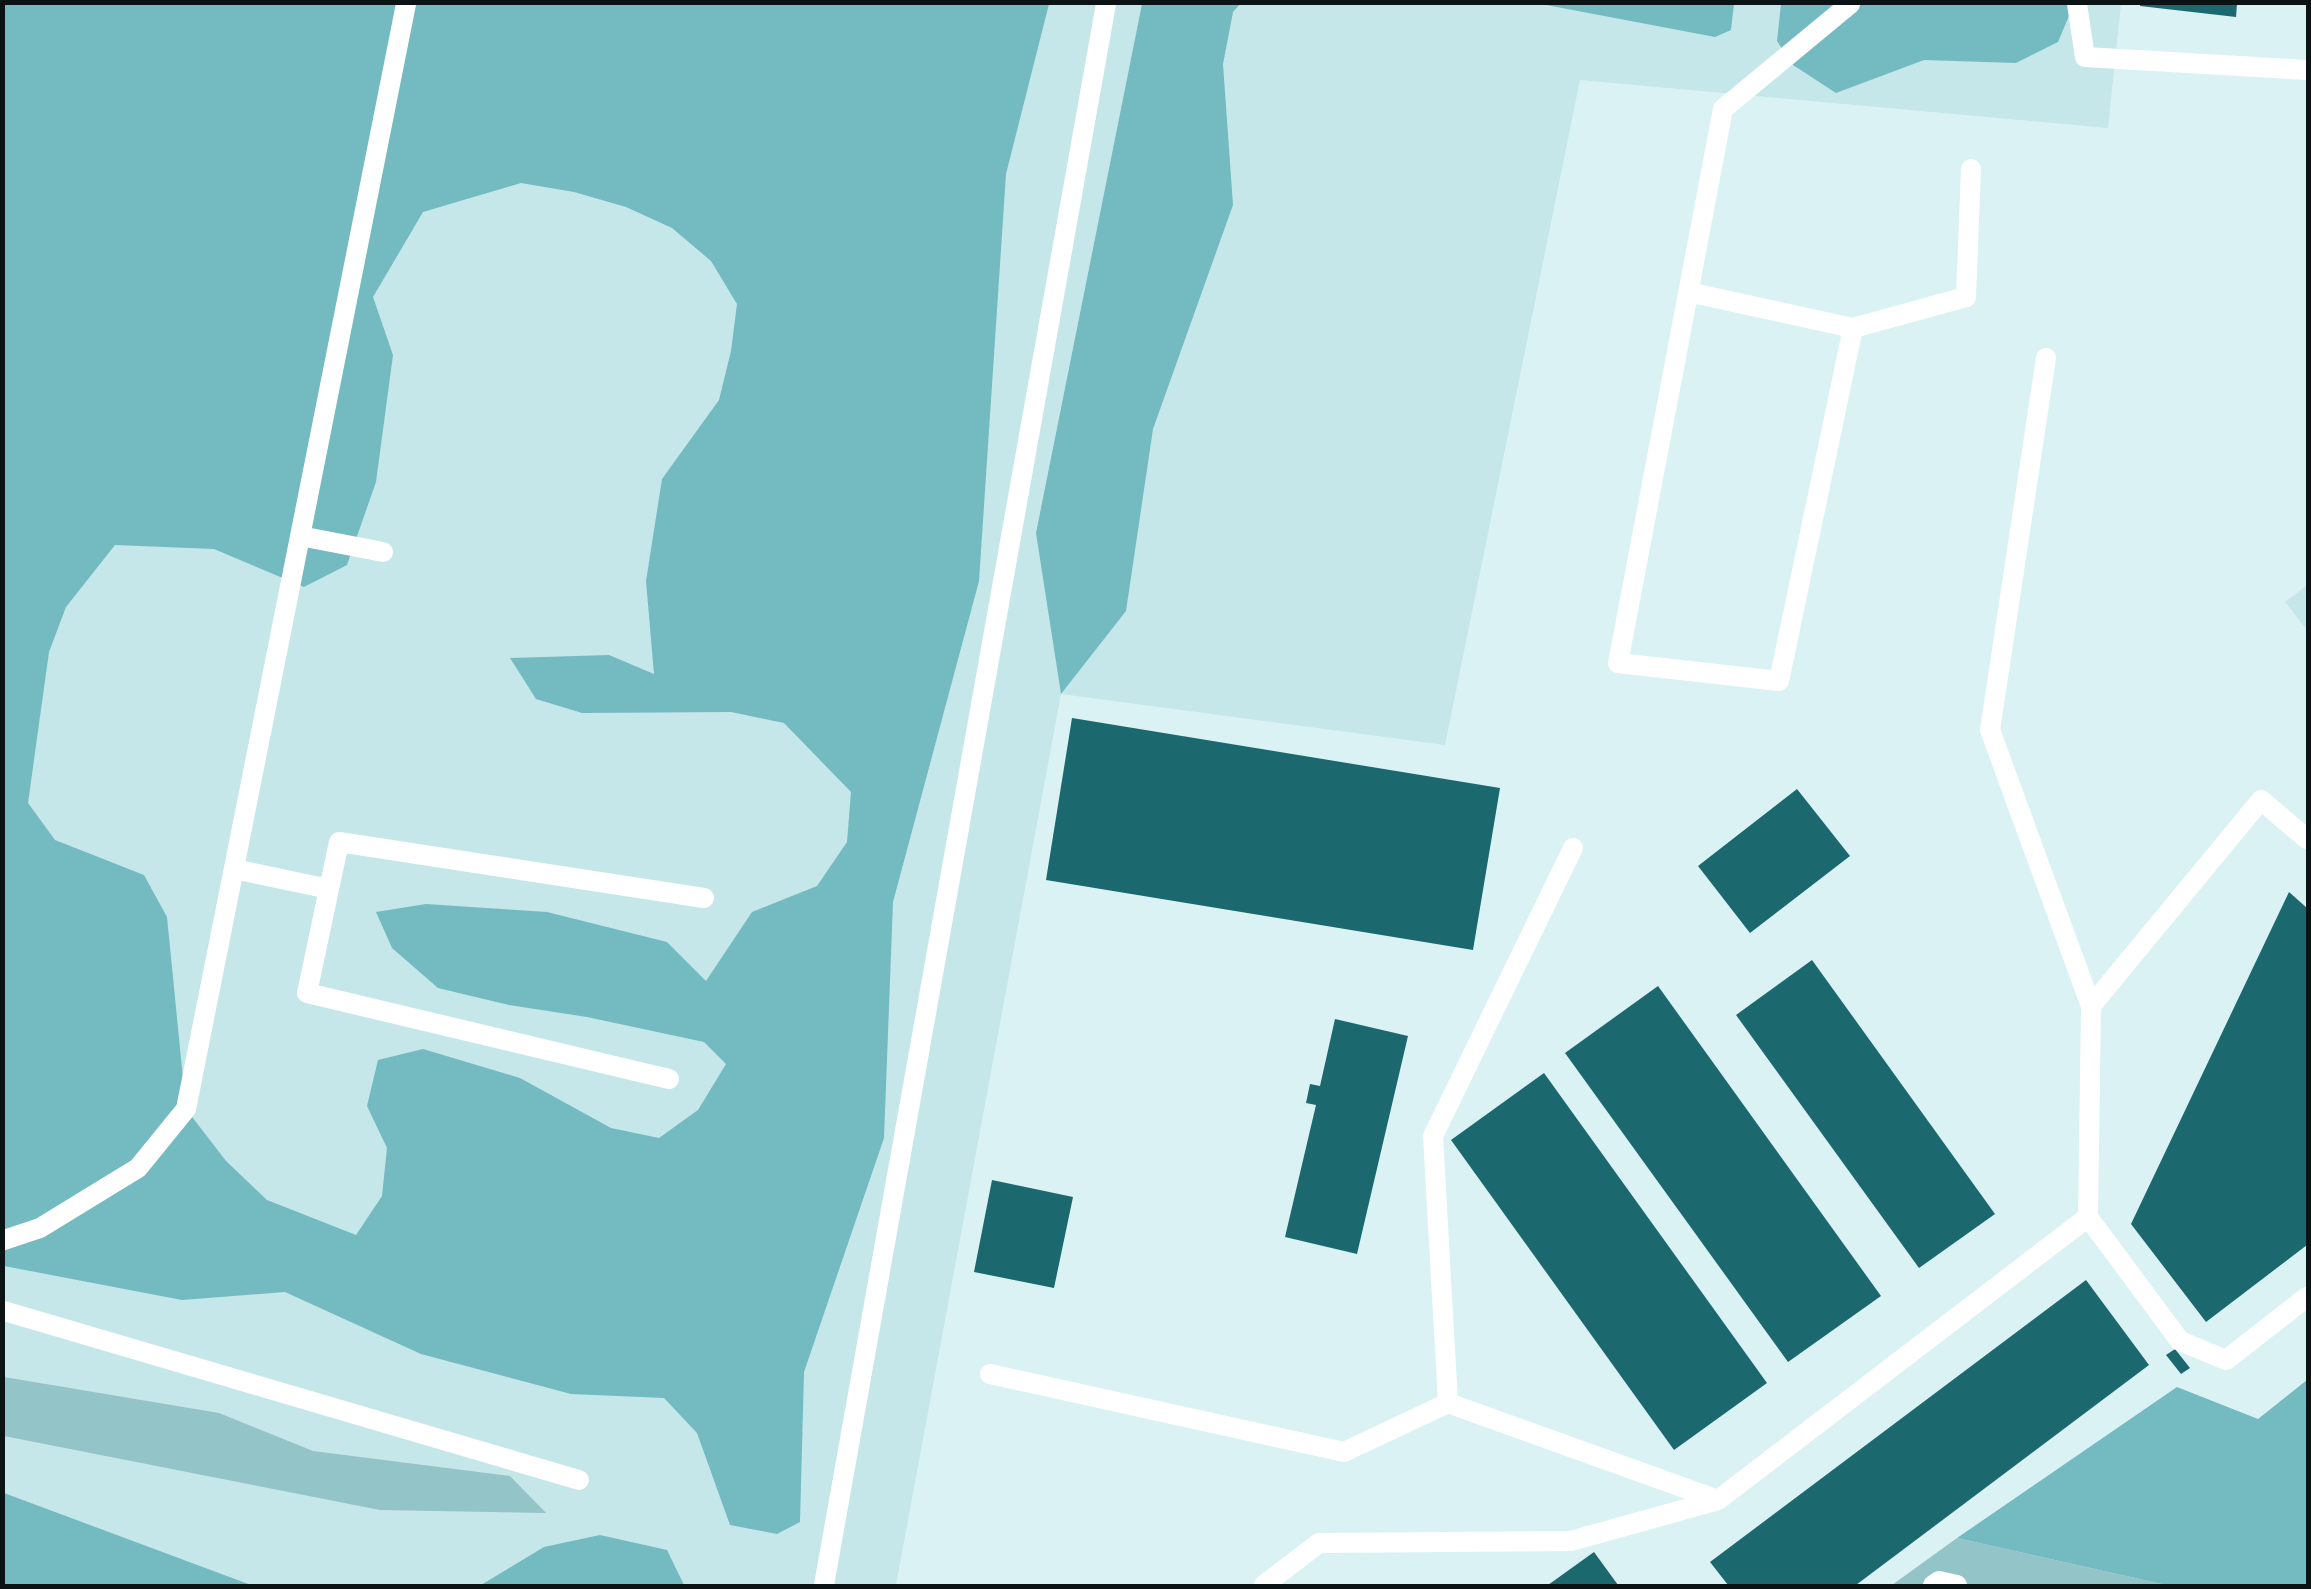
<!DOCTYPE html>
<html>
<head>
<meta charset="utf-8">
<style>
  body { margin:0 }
  #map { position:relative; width:2311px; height:1589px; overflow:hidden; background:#daf2f4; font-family:"IBM Plex Sans",sans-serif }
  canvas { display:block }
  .frame { position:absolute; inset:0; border:5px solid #0b1314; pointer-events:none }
</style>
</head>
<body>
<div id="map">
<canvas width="2311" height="1589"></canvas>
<div class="frame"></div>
</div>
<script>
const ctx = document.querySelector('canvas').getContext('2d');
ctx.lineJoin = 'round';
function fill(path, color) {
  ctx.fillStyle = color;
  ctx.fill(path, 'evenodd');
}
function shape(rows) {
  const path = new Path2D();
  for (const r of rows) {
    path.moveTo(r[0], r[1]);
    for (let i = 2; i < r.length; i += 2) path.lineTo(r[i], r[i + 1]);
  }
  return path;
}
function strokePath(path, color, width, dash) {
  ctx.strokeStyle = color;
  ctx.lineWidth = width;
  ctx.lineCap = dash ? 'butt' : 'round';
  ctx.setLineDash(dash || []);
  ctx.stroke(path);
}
const built = shape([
  [4,4,2121,4,2108,128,1580,80,1445,745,1061,694,896,1585,4,1585],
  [2307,585,2307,630,2285,602]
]);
const green = shape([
  [4,1377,219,1413,313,1451,510,1476,546,1513,380,1510,4,1436],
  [1957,1538,2166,1585,1892,1585]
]);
const forest = shape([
  [4,4,1049,4,1006,174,979,581,893,902,884,1138,804,1372,800,1522,777,1534,730,1525,697,1433,664,1398,571,1394,421,1354,285,1292,182,1300,4,1266],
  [521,183,574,192,626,207,672,228,711,261,737,304,731,351,719,400,662,479,646,581,654,674,609,655,510,658,536,699,582,713,731,712,784,723,851,792,847,842,817,886,752,912,706,981,667,942,547,912,426,904,376,912,392,948,438,988,509,1005,587,1017,704,1042,726,1064,698,1110,659,1138,611,1128,520,1078,423,1049,378,1060,367,1106,387,1148,382,1196,356,1235,267,1200,226,1161,186,1109,167,917,144,875,55,840,28,803,49,652,66,607,115,545,214,549,304,587,347,565,376,482,393,355,373,297,423,212],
  [1142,4,1240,4,1233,12,1223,64,1233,205,1153,429,1126,611,1061,694,1036,533],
  [1541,4,1734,4,1731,30,1715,37],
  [1781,4,2074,4,2058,42,2016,63,1924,60,1836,93,1793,65,1777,41],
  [2307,1380,2307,1585,2166,1585,1957,1538,2177,1387,2258,1419],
  [4,1493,251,1585,4,1585],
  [600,1535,667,1550,684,1585,481,1585,544,1547]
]);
const building = shape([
  [2140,4,2237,4,2236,17,2140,6],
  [1072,718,1500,788,1473,950,1046,880],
  [1797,789,1850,856,1750,933,1698,866],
  [2289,892,2307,908,2307,1245,2206,1322,2131,1224],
  [1812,960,1995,1214,1919,1268,1736,1015],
  [1658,986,1881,1296,1788,1362,1565,1053],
  [1335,1019,1408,1036,1357,1254,1285,1237,1316,1105,1306,1103,1310,1084,1320,1086],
  [1544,1073,1767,1383,1674,1450,1451,1140],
  [992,1180,1073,1197,1054,1288,974,1272],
  [2086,1280,2149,1365,1856,1585,1728,1585,1710,1562],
  [2175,1349,2190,1368,2181,1374,2166,1355],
  [1594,1552,1618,1585,1548,1585]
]);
const service = shape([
  [1850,4,1723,109,1618,663,1779,681,1853,328,1966,297,1971,169],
  [2077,4,2085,57,2307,70],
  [1688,292,1853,328],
  [2046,358,1990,730,2091,1006,2088,1217,2180,1341,2226,1360,2307,1297],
  [300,536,383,552],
  [1573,848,1433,1136,1448,1403,1718,1500,2088,1217],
  [234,869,329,889,307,993,669,1079],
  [329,889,339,842,704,898],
  [2091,1006,2261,800,2307,839],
  [4,1240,40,1228,138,1168,186,1109,406,4],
  [4,1311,579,1480],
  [990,1374,1344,1452,1448,1403],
  [824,1585,1106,4],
  [1264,1585,1319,1543,1571,1541,1718,1500],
  [1933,1585,1939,1581,1957,1585]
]);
fill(built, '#c5e7ea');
fill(green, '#93c4c8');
fill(forest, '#73bac1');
fill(building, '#1b686e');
strokePath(service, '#fff', 20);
</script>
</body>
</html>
